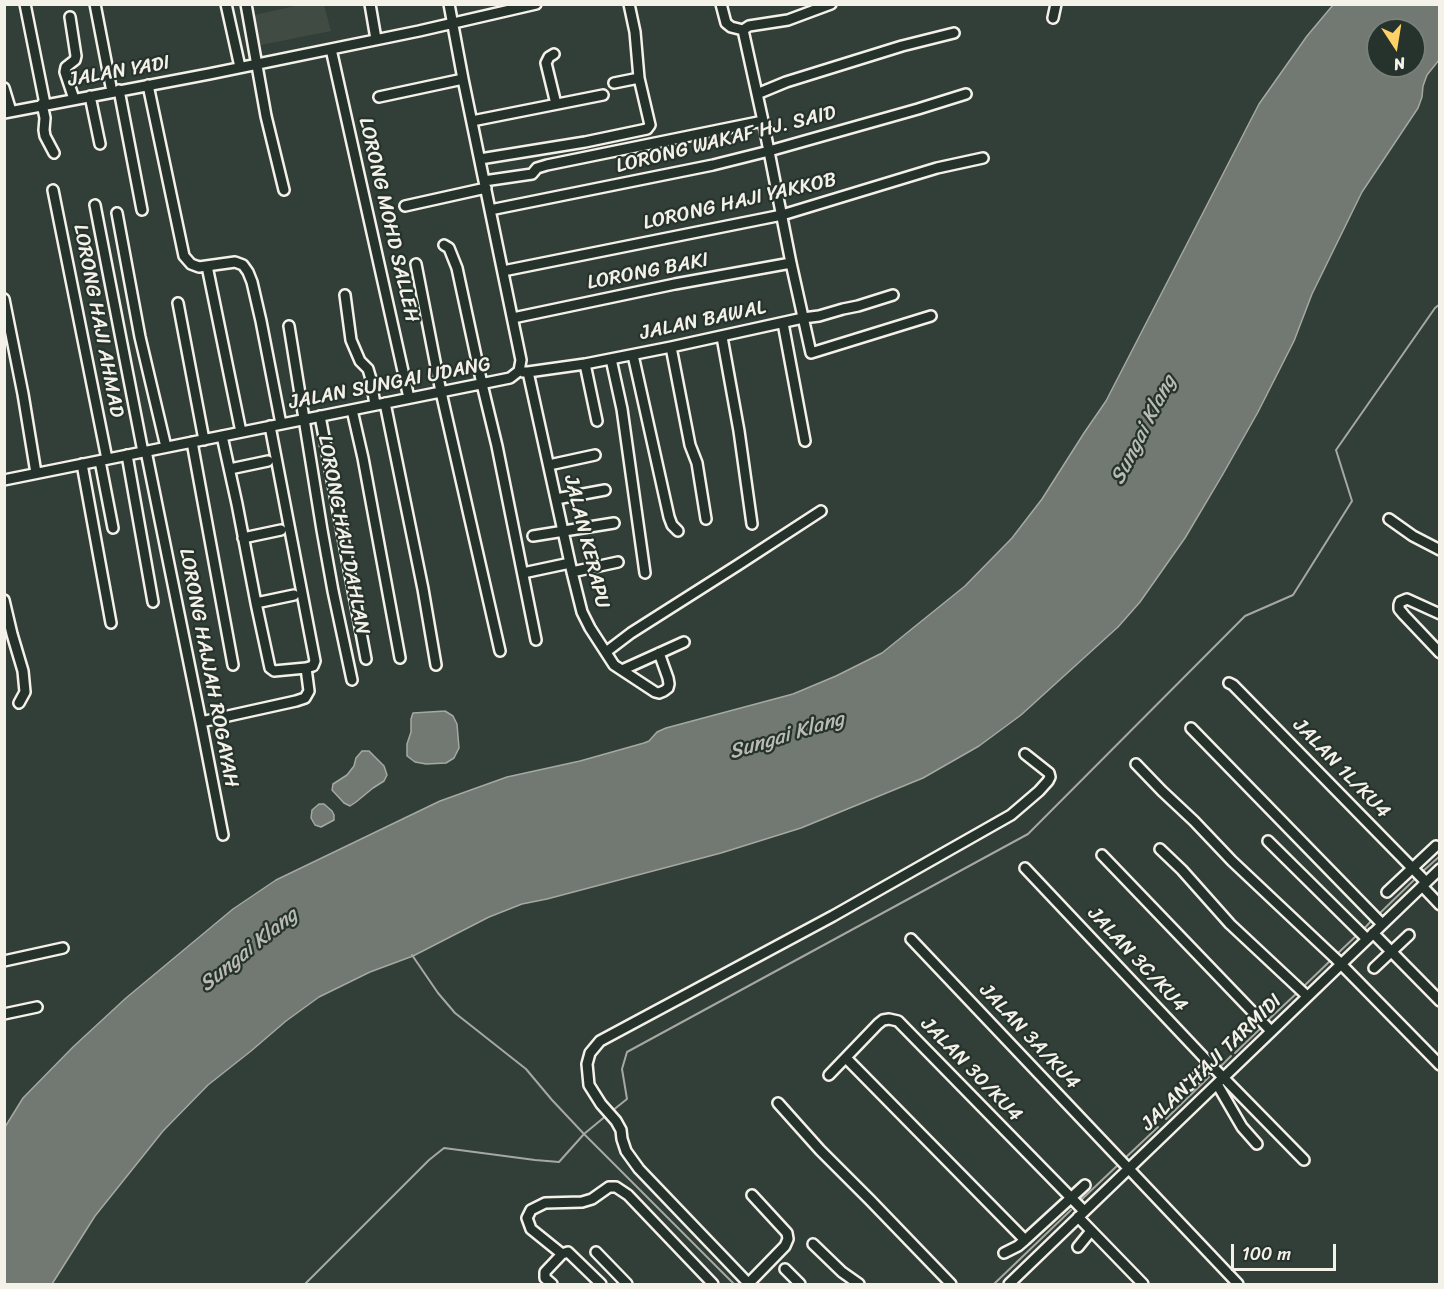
<!DOCTYPE html>
<html>
<head>
<meta charset="utf-8">
<style>
  body { margin:0 }
  #map { position:relative; width:1444px; height:1289px; overflow:hidden; background:#323e38; font-family:Sriracha,sans-serif }
  canvas { display:block }
  .frame { position:absolute; inset:0; border:6px solid #f4f1e8; pointer-events:none }
  .north { position:absolute; left:1366px; top:18px; width:60px; height:60px; box-sizing:border-box; background:#26332d; border:2px solid #787f78; border-radius:50%; rotate:168deg; font-size:16px; font-weight:700; line-height:24px; text-align:center; color:#f4f1e8 }
  .north::after { content:''; display:block; margin:auto; width:21px; height:27px; background:#ffd166; clip-path:polygon(50% 0,100% 100%,50% 72%,0 100%) }
  .scale { position:absolute; left:1231px; top:1244px; width:105px; height:27px; box-sizing:border-box; border:3px solid #f4f1e8; border-top:0; padding-left:8px; font-size:18px; line-height:21px; white-space:nowrap; color:#f4f1e8; -webkit-text-stroke:4px #26332d; paint-order:stroke }
</style>
</head>
<body>
<div id="map">
<canvas width="1444" height="1289"></canvas>
<div class="frame"></div>
<div class="north">N</div>
<div class="scale">100 m</div>
</div>
<script>
const ctx = document.querySelector('canvas').getContext('2d');
ctx.lineJoin = 'round';
function fill(path, color) {
  ctx.fillStyle = color;
  ctx.fill(path, 'evenodd');
}
function shape(rows) {
  const path = new Path2D();
  for (const r of rows) {
    path.moveTo(r[0], r[1]);
    for (let i = 2; i < r.length; i += 2) path.lineTo(r[i], r[i + 1]);
  }
  return path;
}
function strokePath(path, color, width, dash) {
  ctx.strokeStyle = color;
  ctx.lineWidth = width;
  ctx.lineCap = dash ? 'butt' : 'round';
  ctx.setLineDash(dash || []);
  ctx.stroke(path);
}
function label(font, color, halo, rows, align = 'center') {
  ctx.font = font + ' Sriracha,sans-serif';
  ctx.lineWidth = 4.5;
  ctx.setLineDash([]);
  ctx.textBaseline = 'middle';
  ctx.strokeStyle = halo;
  ctx.fillStyle = color;
  for (const [text, x, y, turn = 0] of rows) {
    ctx.save();
    ctx.translate(x, y);
    ctx.rotate((+turn || 0) * Math.PI / 180);
    ctx.textAlign = isNaN(turn) ? turn : align;
    if (halo) ctx.strokeText(text, 0, 0);
    ctx.fillText(text, 0, 0);
    ctx.restore();
  }
}
const built = shape([
  [299,5,324,5,331,31,256,46,250,16]
]);
const water = shape([
  [1333,5,1439,5,1439,60,1427,75,1423,86,1422,97,1418,108,1362,192,1312,294,1294,341,1258,412,1223,474,1185,538,1140,602,1118,627,1021,715,979,746,923,778,801,828,721,853,547,899,522,904,489,917,413,956,370,972,319,997,286,1021,251,1051,208,1085,163,1131,95,1216,52,1284,5,1284,5,1127,23,1098,73,1047,126,998,233,909,276,880,440,801,507,777,580,761,644,743,649,741,657,732,666,728,793,694,836,676,882,653,965,586,1012,538,1042,499,1084,433,1106,401,1259,104,1307,36,1333,5],
  [1378,30,1414,30,1414,66,1378,66,1378,30],
  [445,711,453,716,457,724,459,748,454,758,446,763,426,764,415,762,407,756,407,744,411,732,411,719,413,713,445,711],
  [362,751,369,751,384,766,387,775,384,781,373,788,356,802,350,806,344,803,332,790,333,784,347,775,354,766,356,758,362,751],
  [319,804,324,804,332,811,334,815,334,820,321,827,315,825,311,818,312,810,319,804]
]);
const stream = shape([
  [1422,872,1440,856],
  [1378,915,1415,879],
  [1362,931,1372,920],
  [412,955,438,993,455,1013,526,1069,552,1100,584,1134,734,1284],
  [1335,956,1357,935],
  [1302,988,1332,959],
  [1267,1021,1298,992],
  [1235,1053,1263,1026],
  [1219,1068,1231,1056],
  [612,1111,627,1099,622,1069,627,1052,1028,834,1245,616,1293,595,1352,501,1336,450,1435,308,1440,304],
  [1166,1119,1209,1077],
  [1123,1160,1158,1127],
  [1081,1200,1119,1164],
  [305,1284,429,1160,444,1148,535,1160,559,1162,584,1134,607,1115],
  [994,1284,1071,1210]
]);
const minor = shape([
  [25,4,45,104],
  [95,4,112,92],
  [226,4,240,67],
  [246,4,266,116,284,190],
  [370,4,376,39],
  [721,4,726,23,731,27,743,30,763,121,791,263,811,353,931,316],
  [70,17,76,56,75,60,66,67,65,72,74,99],
  [1053,18,1056,4],
  [743,30,749,26,788,20,831,4],
  [331,49,409,398],
  [554,54,549,57,546,63,556,104],
  [614,83,639,78],
  [148,85,184,256,191,264,199,267,235,262,243,265,248,272,252,282,261,321,281,424],
  [4,88,11,111],
  [119,90,142,210],
  [757,94,786,82,902,46,954,33],
  [90,96,100,144],
  [379,97,463,79],
  [42,104,45,118,44,130,45,136,54,153],
  [4,113,209,74,419,31,536,4],
  [472,121,603,95],
  [480,159,585,142,647,129,650,125,639,78,635,32,629,4],
  [484,181,532,174,537,168,547,165,763,121],
  [53,190,107,459],
  [95,205,143,452],
  [405,206,486,188],
  [490,210,713,165,769,151,918,109,966,94],
  [117,213,140,337,166,447],
  [444,245,449,248,457,268,482,384,497,446,536,640],
  [416,264,441,392,500,651],
  [207,266,241,432],
  [503,271,782,215,937,168,983,158],
  [345,295,351,340,360,361,368,369,371,379,375,405],
  [4,299,23,394,36,473],
  [178,303,204,440],
  [513,318,675,284,791,263],
  [783,323,805,441],
  [289,326,322,530,333,591,352,680],
  [722,337,739,431,752,524],
  [671,347,690,445,697,463,706,519],
  [633,355,669,517,672,525,678,531],
  [611,359,622,409,645,573],
  [585,364,597,421],
  [523,372,528,372,585,364,671,347,803,318,819,316,843,309,858,306,893,295],
  [528,372,572,572,582,612,590,628,614,665,655,692,659,693,664,691,668,688,669,684,668,678,659,653],
  [385,403,423,589,436,665],
  [352,410,363,458,400,658],
  [320,416,366,659],
  [270,426,315,661,313,666,306,668],
  [192,442,233,665],
  [146,451,201,722,223,835],
  [127,455,153,602],
  [100,461,113,528],
  [82,464,111,623],
  [549,465,595,455],
  [230,469,268,461],
  [4,480,510,378,519,371,521,360,463,79,449,4],
  [556,499,605,490],
  [1389,519,1413,536,1440,550],
  [533,536,614,523],
  [243,538,281,530],
  [572,572,618,562],
  [523,573,570,563],
  [4,600,12,634,23,671,25,692,19,703],
  [256,603,294,595],
  [1440,614,1407,599,1400,602,1399,605,1399,609,1404,615,1440,653],
  [606,652,631,633,738,565,821,511],
  [622,670,684,642],
  [1229,683,1233,685,1426,882],
  [201,722,296,701,305,698,309,691,306,668,274,671,270,668,256,603,237,504,222,436],
  [1191,728,1382,924],
  [1136,764,1162,791,1194,821,1232,861,1336,959,1440,1065],
  [1268,841,1367,939],
  [1160,849,1182,870,1230,924,1307,996],
  [1102,855,1271,1031],
  [1025,868,1210,1064,1304,1160],
  [1422,886,1440,905],
  [1387,892,1436,846],
  [1373,933,1440,1001],
  [911,939,1238,1284],
  [4,961,63,948],
  [1374,968,1409,935],
  [4,1014,37,1007],
  [846,1058,1025,1240],
  [829,1075,878,1024,883,1020,889,1019,898,1021,1084,1211],
  [1217,1084,1242,1127,1257,1144],
  [1185,1086,1189,1085,1210,1064],
  [778,1103,820,1150,870,1200,951,1284],
  [1078,1217,1143,1284],
  [813,1244,842,1272,859,1284],
  [1078,1247,1091,1231],
  [596,1252,627,1284],
  [1004,1253,1018,1246,1025,1240,1085,1185],
  [562,1254,531,1229,527,1218,531,1210,545,1203,582,1202,592,1199,609,1187,616,1187,628,1195,713,1284],
  [785,1269,800,1284],
  [552,1284,545,1278,545,1272,562,1254,568,1252,601,1284],
  [748,1284,785,1246,788,1239,787,1233,752,1195],
  [749,1284,639,1169,626,1151,622,1139,621,1130,616,1121,601,1104,589,1085,587,1064,590,1053,600,1041,833,916,1011,815,1039,791,1048,781,1050,777,1049,773,1025,754],
  [1009,1284,1440,869]
]);
const streetNames = [
  ["JALAN YADI",119,72,-10],
  ["LORONG WAKAF HJ. SAID",726,140,-14],
  ["LORONG HAJI YAKKOB",740,202,-13],
  ["LORONG MOHD SALLEH",388,220,77],
  ["LORONG BAKI",648,272,-11],
  ["LORONG HAJI AHMAD",98,321,79],
  ["JALAN BAWAL",703,321,-12],
  ["JALAN SUNGAI UDANG",390,384,-11],
  ["LORONG HAJI DAHLAN",343,535,79],
  ["JALAN KERAPU",586,542,76],
  ["LORONG HAJJAH ROGAYAH",208,668,79],
  ["JALAN 1L/KU4",1341,769,46],
  ["JALAN 3C/KU4",1137,960,47],
  ["JALAN 3A/KU4",1029,1037,47],
  ["JALAN HAJI TARMIDI",1212,1063,-44],
  ["JALAN 30/KU4",971,1070,46]
];
const waterNames = [
  ["Sungai Klang",1144,430,-63],
  ["Sungai Klang",787,736,-17],
  ["Sungai Klang",249,950,-39]
];
fill(built, '#404b44');
fill(water, '#727972');
strokePath(water, '#a6a9a1', 1.5);
strokePath(stream, '#a6a9a1', 2);
strokePath(minor, '#f4f1e8', 14);
strokePath(minor, '#26332d', 9);
label('20px', '#f4f1e8', '#26332d', streetNames);
label('italic 21px', '#babbb3', '#26332d', waterNames);
</script>
</body>
</html>
